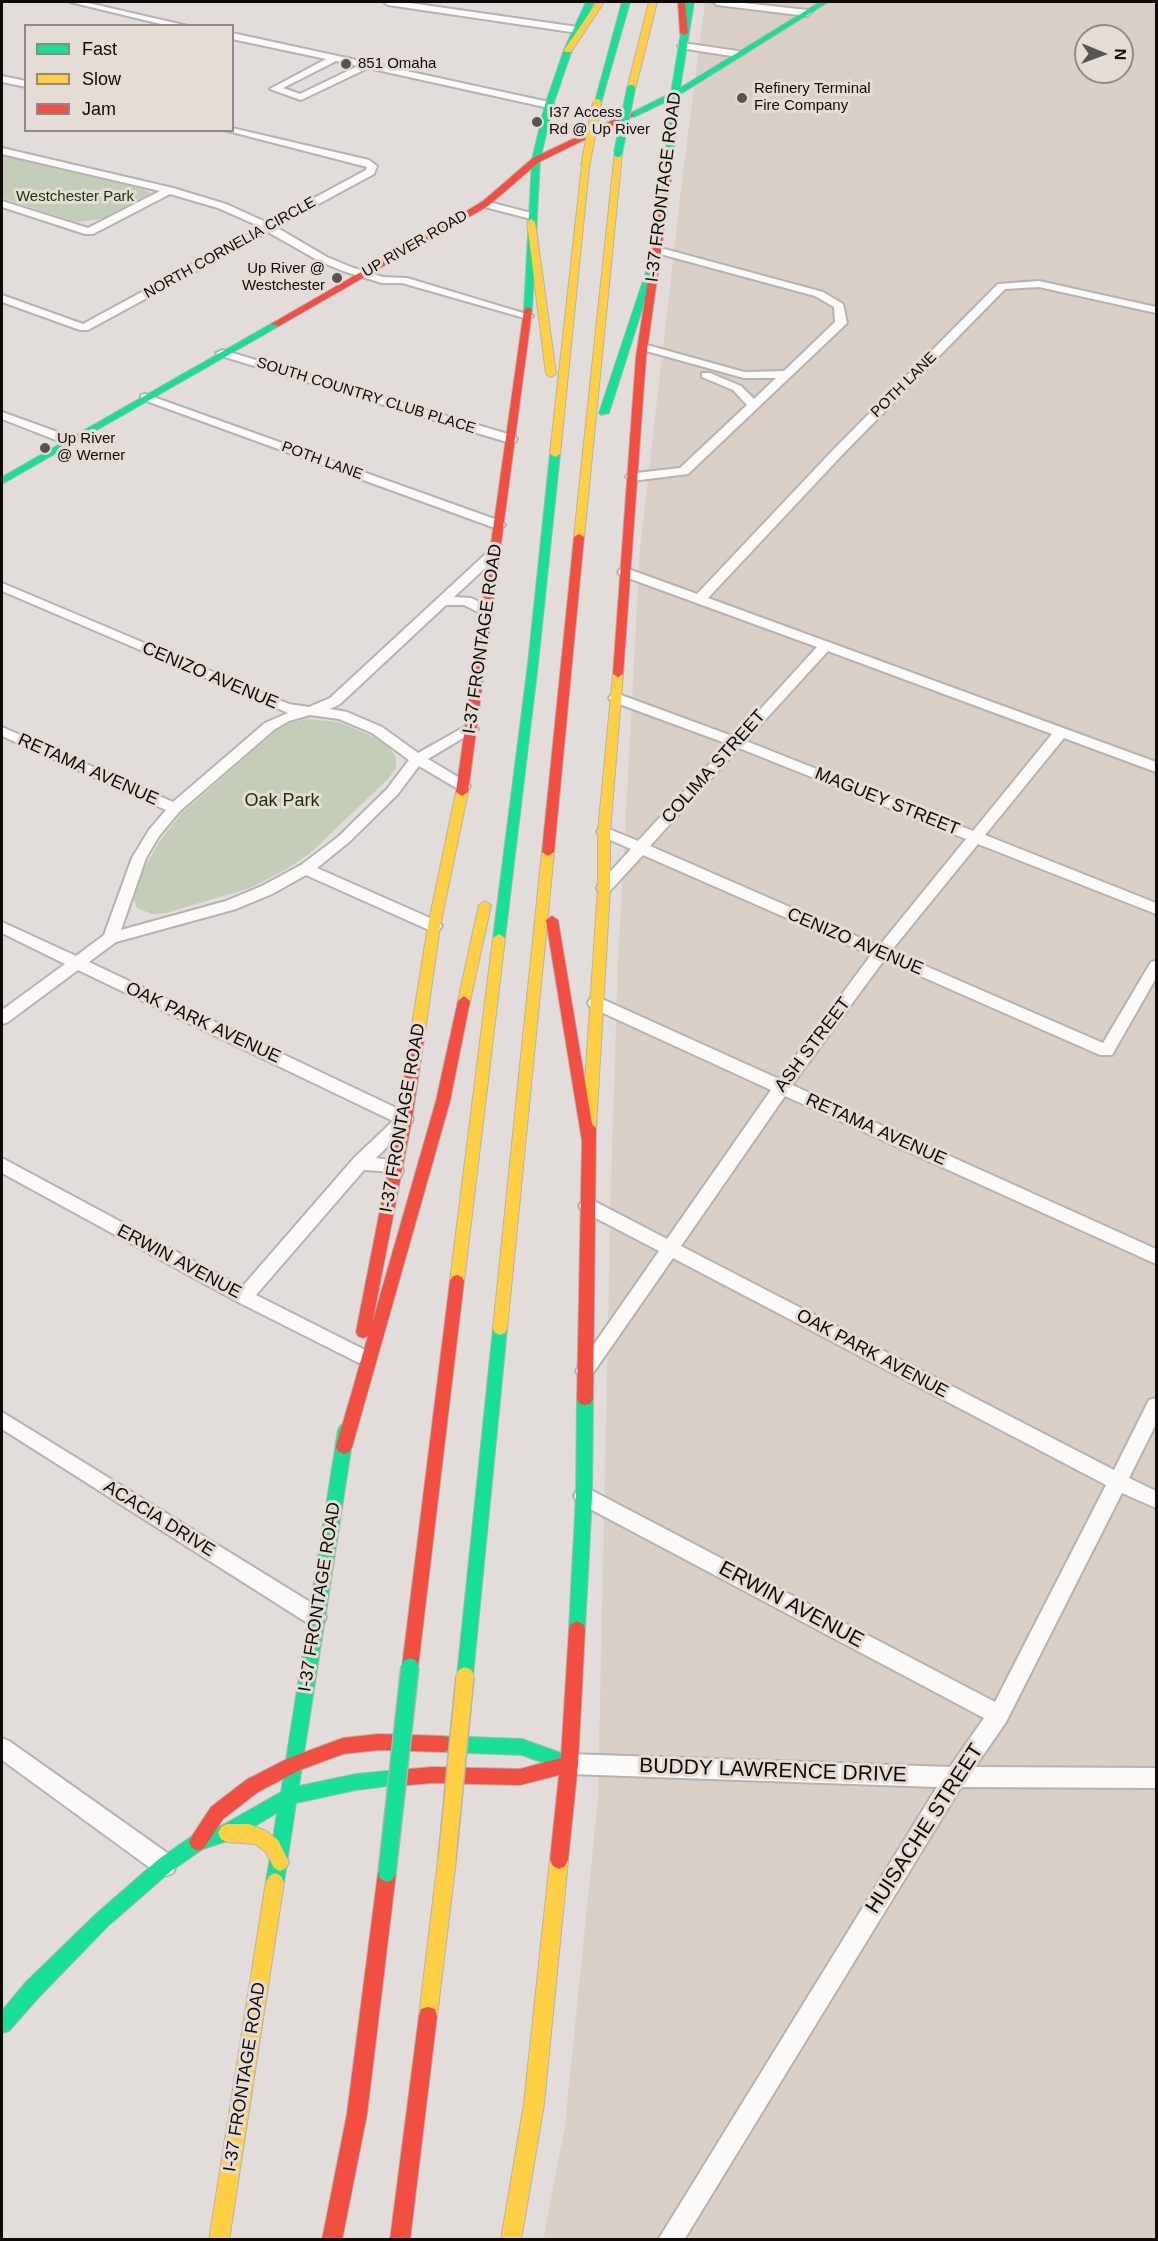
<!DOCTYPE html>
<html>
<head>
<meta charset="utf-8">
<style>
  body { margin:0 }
  #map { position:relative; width:1158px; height:2241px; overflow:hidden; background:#e2ddda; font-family:Helvetica,sans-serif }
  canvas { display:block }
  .frame { position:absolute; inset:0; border:3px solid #0e0b09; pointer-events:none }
  .legend { position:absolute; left:24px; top:24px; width:210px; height:108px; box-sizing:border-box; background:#e6dcd6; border:2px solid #908884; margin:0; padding:8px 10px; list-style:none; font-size:18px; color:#0e0b09 }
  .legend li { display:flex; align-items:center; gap:12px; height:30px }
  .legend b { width:30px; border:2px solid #908884 }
  .north { position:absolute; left:1074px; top:24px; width:60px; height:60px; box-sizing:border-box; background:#e6dcd6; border:2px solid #908884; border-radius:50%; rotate:91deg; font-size:16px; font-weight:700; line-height:24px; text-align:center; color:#0e0b09 }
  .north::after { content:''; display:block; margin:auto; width:21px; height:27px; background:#585452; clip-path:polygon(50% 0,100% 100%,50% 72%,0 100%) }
</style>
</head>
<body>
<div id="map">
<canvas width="1158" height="2241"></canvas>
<div class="frame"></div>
<ul class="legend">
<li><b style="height:8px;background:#16e098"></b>Fast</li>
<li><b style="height:8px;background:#ffcf43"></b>Slow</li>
<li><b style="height:8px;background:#f24e42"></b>Jam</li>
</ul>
<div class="north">N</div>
</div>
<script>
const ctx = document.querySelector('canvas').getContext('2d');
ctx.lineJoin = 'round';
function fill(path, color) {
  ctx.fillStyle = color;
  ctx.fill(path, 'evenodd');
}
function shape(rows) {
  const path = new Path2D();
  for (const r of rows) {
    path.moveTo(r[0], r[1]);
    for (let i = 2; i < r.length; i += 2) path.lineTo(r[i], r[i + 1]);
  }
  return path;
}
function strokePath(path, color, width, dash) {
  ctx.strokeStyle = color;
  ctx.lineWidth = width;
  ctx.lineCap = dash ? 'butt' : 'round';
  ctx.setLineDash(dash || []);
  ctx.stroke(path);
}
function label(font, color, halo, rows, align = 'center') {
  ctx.font = font + ' Helvetica,sans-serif';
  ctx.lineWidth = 6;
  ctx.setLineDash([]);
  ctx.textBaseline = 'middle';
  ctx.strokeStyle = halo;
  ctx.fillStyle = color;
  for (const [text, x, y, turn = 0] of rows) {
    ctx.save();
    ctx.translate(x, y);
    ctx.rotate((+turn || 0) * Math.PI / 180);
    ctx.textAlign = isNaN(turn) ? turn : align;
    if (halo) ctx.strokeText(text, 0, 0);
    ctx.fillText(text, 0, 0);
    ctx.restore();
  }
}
const built = shape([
  [705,2,1156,2,1156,2239,543,2240,565,2125,598,1797,611,1182,618,962,640,549,682,181],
  [1086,36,1122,36,1122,72,1086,72]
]);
const green = shape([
  [2,155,145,190,151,193,102,219,77,222,2,198],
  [307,719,339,722,378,739,390,748,396,758,396,768,389,778,309,854,285,870,250,888,166,913,152,914,137,908,134,900,143,871,159,842,181,814,278,729,292,722]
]);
const street = shape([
  [70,2,84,2,188,26,169,26,70,2],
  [384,2,403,2,578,27,582,30,578,33,388,5,384,2],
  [713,2,735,2,807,10,811,13,807,16,717,5,713,2],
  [232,33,549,102,554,105,549,108,368,68,301,100,270,89,326,59,232,39,232,33],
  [336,61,358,66,300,94,283,88,336,61],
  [683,43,738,51,743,54,738,57,680,48,678,46,683,43],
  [2,76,26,81,26,87,2,82,2,76],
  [232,128,369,160,377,166,374,174,276,227,327,257,351,267,383,277,407,278,533,316,528,319,402,283,382,283,343,271,319,261,268,232,88,330,80,330,2,302,2,295,83,324,261,227,218,208,170,194,93,234,85,234,2,207,2,201,88,228,160,191,2,154,2,148,173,188,226,204,268,223,366,170,367,167,224,130,232,130,232,128],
  [485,201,535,214,536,216,531,219,481,206,480,204,485,201],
  [657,247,823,292,843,304,847,323,688,474,632,481,626,477,628,474,680,468,747,405,733,390,702,377,702,373,710,373,741,386,754,399,776,378,744,378,639,349,639,345,647,345,744,372,784,371,835,322,834,307,815,296,653,252,653,248,657,247],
  [1039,281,1156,307,1156,313,1039,287,1005,289,843,454,708,598,1156,762,1156,772,1064,738,985,835,1156,903,1156,914,978,844,891,951,1103,1043,1151,962,1156,961,1156,978,1112,1055,1100,1055,884,960,792,1085,1156,1249,1156,1264,785,1096,681,1246,1114,1470,1149,1400,1156,1398,1156,1424,1129,1478,1156,1491,1156,1508,1122,1493,1006,1722,975,1767,1156,1768,1156,1788,961,1787,684,2240,658,2240,937,1787,569,1774,562,1771,559,1764,562,1757,569,1754,950,1767,984,1718,577,1502,574,1496,577,1490,584,1488,591,1490,995,1702,1106,1485,673,1258,591,1376,585,1379,579,1376,576,1371,579,1366,659,1251,582,1211,579,1206,582,1201,588,1199,594,1201,667,1239,771,1090,590,1007,588,1003,590,999,602,999,779,1079,871,955,643,855,609,892,599,892,597,888,599,884,631,849,599,835,597,832,599,829,609,829,638,841,728,744,611,701,609,698,611,695,621,695,735,737,817,647,620,575,618,572,620,569,628,569,697,594,835,448,998,284,1039,281],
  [828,651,1052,734,973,831,746,741,828,651],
  [739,748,966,839,879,946,650,846,739,748],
  [222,350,515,436,517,439,515,442,507,442,218,355,216,353,222,350],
  [145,394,503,522,505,525,499,529,495,528,141,399,141,395,145,394],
  [2,412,74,438,76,441,74,444,66,444,2,419,2,412],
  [494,549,498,550,500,553,498,556,454,597,471,598,492,608,493,611,492,614,482,614,464,605,446,605,340,704,330,709,347,712,382,727,418,753,466,726,471,725,478,729,428,759,468,783,470,786,468,789,458,789,419,766,397,795,348,843,317,868,439,922,442,926,439,930,429,930,306,875,272,894,236,909,116,942,89,962,411,1115,413,1119,411,1123,376,1158,390,1160,401,1166,403,1171,401,1176,395,1178,381,1171,364,1170,256,1295,365,1350,368,1355,365,1360,359,1363,238,1302,2,1173,2,1158,242,1287,354,1158,393,1121,78,970,8,1022,2,1024,2,1010,65,964,2,933,2,922,76,956,104,935,132,858,149,830,166,810,2,736,2,727,173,802,265,723,288,713,2,591,2,583,289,704,309,707,330,698,490,550,494,549],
  [310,715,339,719,372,733,409,760,387,789,338,837,301,865,262,886,226,901,121,930,146,858,159,836,180,811,275,729,289,721,310,715],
  [2,1412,323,1610,326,1617,323,1624,316,1626,309,1624,2,1429,2,1412],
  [2,1738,9,1741,173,1857,176,1865,173,1873,165,1876,157,1873,2,1760,2,1738]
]);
const fast = shape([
  [586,2,594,2,572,50,553,105,540,160,532,310,528,313,524,310,532,160,545,105,564,50,586,2],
  [622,2,630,2,601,103,594,105,622,2],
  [686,2,694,2,680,88,820,2,828,2,679,95,671,180,667,182,663,180,671,99,634,117,627,115,671,93,686,2],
  [654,248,661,250,609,413,601,415,599,413,654,248],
  [276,321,279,322,279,326,2,484,2,477,276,321],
  [555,451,560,454,538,664,505,938,499,942,493,938,528,664,550,454,555,451],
  [500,1323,505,1325,507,1329,473,1676,471,1682,465,1684,459,1682,457,1676,493,1329,495,1325,500,1323],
  [585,1393,590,1394,593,1399,592,1496,585,1629,583,1634,577,1637,571,1634,569,1629,576,1496,577,1399,580,1394,585,1393],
  [346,1423,351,1425,354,1430,299,1786,356,1774,398,1770,404,1772,407,1778,404,1784,356,1790,296,1803,284,1882,281,1888,275,1891,269,1888,266,1882,277,1813,233,1839,203,1849,171,1871,108,1926,39,1997,9,2031,2,2033,2,2011,25,1983,96,1914,159,1859,192,1836,223,1825,281,1792,338,1430,341,1425,346,1423],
  [443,1736,522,1739,575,1758,578,1764,575,1770,569,1772,522,1755,443,1752,437,1750,434,1744,437,1738,443,1736]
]);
const slow = shape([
  [597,2,604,2,571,52,565,52,564,50,597,2],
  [649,2,657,2,635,89,631,91,627,89,649,2],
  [615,151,622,153,584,537,579,540,574,537,615,151],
  [582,165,589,167,560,454,555,457,550,454,582,165],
  [531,219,535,222,556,374,551,377,546,374,527,222,531,219],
  [618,671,623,674,610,832,610,888,596,1128,594,1132,589,1133,584,1132,582,1128,598,888,598,832,613,674,618,671],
  [462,788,468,792,440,926,425,1032,418,1037,411,1032,428,926,456,792,462,788],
  [548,848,554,852,507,1329,505,1333,500,1335,495,1333,493,1329,542,852,548,848],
  [485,901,491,905,470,1001,464,1006,458,1001,479,905,485,901],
  [499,934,505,938,464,1281,462,1285,457,1287,452,1285,450,1281,493,938,499,934],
  [227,1824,249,1824,266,1831,278,1840,289,1862,286,1868,280,1871,274,1868,266,1852,255,1844,227,1842,221,1839,218,1833,221,1827,227,1824],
  [447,1851,453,1854,456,1860,437,2016,435,2023,428,2025,421,2023,419,2016,438,1860,441,1854,447,1851],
  [559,1851,565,1854,568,1860,544,2104,521,2240,501,2240,524,2104,550,1860,553,1854,559,1851],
  [275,1873,281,1876,284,1882,229,2240,209,2240,266,1882,269,1876,275,1873]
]);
const jam = shape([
  [678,2,685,2,688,33,684,35,680,33,678,2],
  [628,113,635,115,539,162,488,206,279,326,271,324,482,202,533,158,628,113],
  [664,178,671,180,646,357,623,674,618,677,613,674,636,357,664,178],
  [528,307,532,310,468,792,462,796,456,792,524,310,528,307],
  [579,534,584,537,554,852,548,856,542,852,574,537,579,534],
  [552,916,558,920,592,1124,596,1128,593,1399,590,1404,585,1405,580,1404,577,1399,582,1141,546,920,552,916],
  [464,996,470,1001,450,1101,352,1447,349,1452,344,1454,339,1452,336,1447,368,1336,363,1338,358,1336,356,1332,398,1119,411,1032,418,1027,425,1032,412,1119,372,1324,436,1101,458,1001,464,996],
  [457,1275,462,1277,464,1281,418,1667,416,1673,410,1675,404,1673,402,1667,450,1281,452,1277,457,1275],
  [577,1621,583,1624,585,1629,578,1764,568,1860,565,1866,559,1869,553,1866,550,1860,559,1775,520,1785,432,1783,398,1786,392,1784,389,1778,392,1772,398,1770,432,1767,520,1769,561,1758,569,1629,571,1624,577,1621],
  [379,1734,443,1736,449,1738,452,1744,449,1750,443,1752,379,1750,343,1754,300,1770,258,1792,223,1819,204,1848,198,1851,192,1848,189,1842,192,1836,211,1807,246,1780,289,1758,343,1738,379,1734],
  [387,1864,393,1867,396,1873,367,2114,342,2240,322,2240,347,2114,378,1873,381,1867,387,1864],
  [428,2007,435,2009,437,2016,410,2240,390,2240,419,2016,421,2009,428,2007]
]);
const fastBridgeFar1 = shape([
  [618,153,631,89]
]);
const fastBridge = shape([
  [387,1873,410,1667]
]);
const slowBridgeFar1 = shape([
  [585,167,597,103]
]);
const slowBridge = shape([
  [447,1860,465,1676]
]);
const markers = [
  [346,64,6,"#585452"],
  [742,98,6,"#585452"],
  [537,122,6,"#585452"],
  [337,278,6,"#585452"],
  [45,448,6,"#585452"]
];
const farPoinames = [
  ["851 Omaha",358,64],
  ["Refinery Terminal",754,89],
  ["Fire Company",754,106],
  ["I37 Access",549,113],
  ["Rd @ Up River",549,130],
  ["Up River @",325,269,"right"],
  ["Westchester",325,286,"right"],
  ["Up River",57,439],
  ["@ Werner",57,456]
];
const farParknames = [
  ["Westchester Park",75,197]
];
const farStreetnames = [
  ["UP RIVER ROAD",415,244,-30],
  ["NORTH CORNELIA CIRCLE",230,248,-29],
  ["POTH LANE",904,385,-45],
  ["SOUTH COUNTRY CLUB PLACE",366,396,17],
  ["POTH LANE",322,461,20]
];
const streetNames = [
  ["I-37 FRONTAGE ROAD",664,187,-83],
  ["I-37 FRONTAGE ROAD",483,639,-82],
  ["CENIZO AVENUE",210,676,23],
  ["COLIMA STREET",714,767,-48],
  ["RETAMA AVENUE",88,770,24],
  ["MAGUEY STREET",887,802,22],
  ["CENIZO AVENUE",855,942,23],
  ["OAK PARK AVENUE",203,1023,25],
  ["ASH STREET",813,1045,-53],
  ["I-37 FRONTAGE ROAD",403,1118,-80],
  ["RETAMA AVENUE",876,1130,24],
  ["ERWIN AVENUE",179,1262,28],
  ["OAK PARK AVENUE",872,1354,28],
  ["ACACIA DRIVE",159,1519,32],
  ["I-37 FRONTAGE ROAD",320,1597,-81],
  ["I-37 FRONTAGE ROAD",245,2077,-81]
];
const parkNames = [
  ["Oak Park",282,801]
];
const nearStreetnames = [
  ["ERWIN AVENUE",791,1605,28],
  ["BUDDY LAWRENCE DRIVE",773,1771,2],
  ["HUISACHE STREET",925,1829,-57]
];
fill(built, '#dacfc7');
fill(green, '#c2ccb7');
strokePath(street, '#b5b2af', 4);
strokePath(fast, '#b5b2af', 2);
strokePath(slow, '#b5b2af', 2);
strokePath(jam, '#b5b2af', 2);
fill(street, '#fbfaf9');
fill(fast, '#16e098');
fill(slow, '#ffcf43');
fill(jam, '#f24e42');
strokePath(fastBridgeFar1, '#b5b2af', 10, []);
strokePath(fastBridge, '#b5b2af', 20, []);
strokePath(slowBridgeFar1, '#b5b2af', 10, []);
strokePath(slowBridge, '#b5b2af', 20, []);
strokePath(fastBridgeFar1, '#16e098', 8);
strokePath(fastBridge, '#16e098', 17);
strokePath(slowBridgeFar1, '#ffcf43', 8);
strokePath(slowBridge, '#ffcf43', 17);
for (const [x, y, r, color] of markers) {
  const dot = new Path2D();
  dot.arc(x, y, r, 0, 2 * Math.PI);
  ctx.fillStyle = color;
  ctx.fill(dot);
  strokePath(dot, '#e6dcd6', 2);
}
label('15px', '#0e0b09', '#e6dcd6', farPoinames, 'left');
label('15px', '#173400', '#e6dcd6', farParknames);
label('15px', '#0e0b09', '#e6dcd6', farStreetnames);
label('18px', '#0e0b09', '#e6dcd6', streetNames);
label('18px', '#173400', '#e6dcd6', parkNames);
label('21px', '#0e0b09', '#e6dcd6', nearStreetnames);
</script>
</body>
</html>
